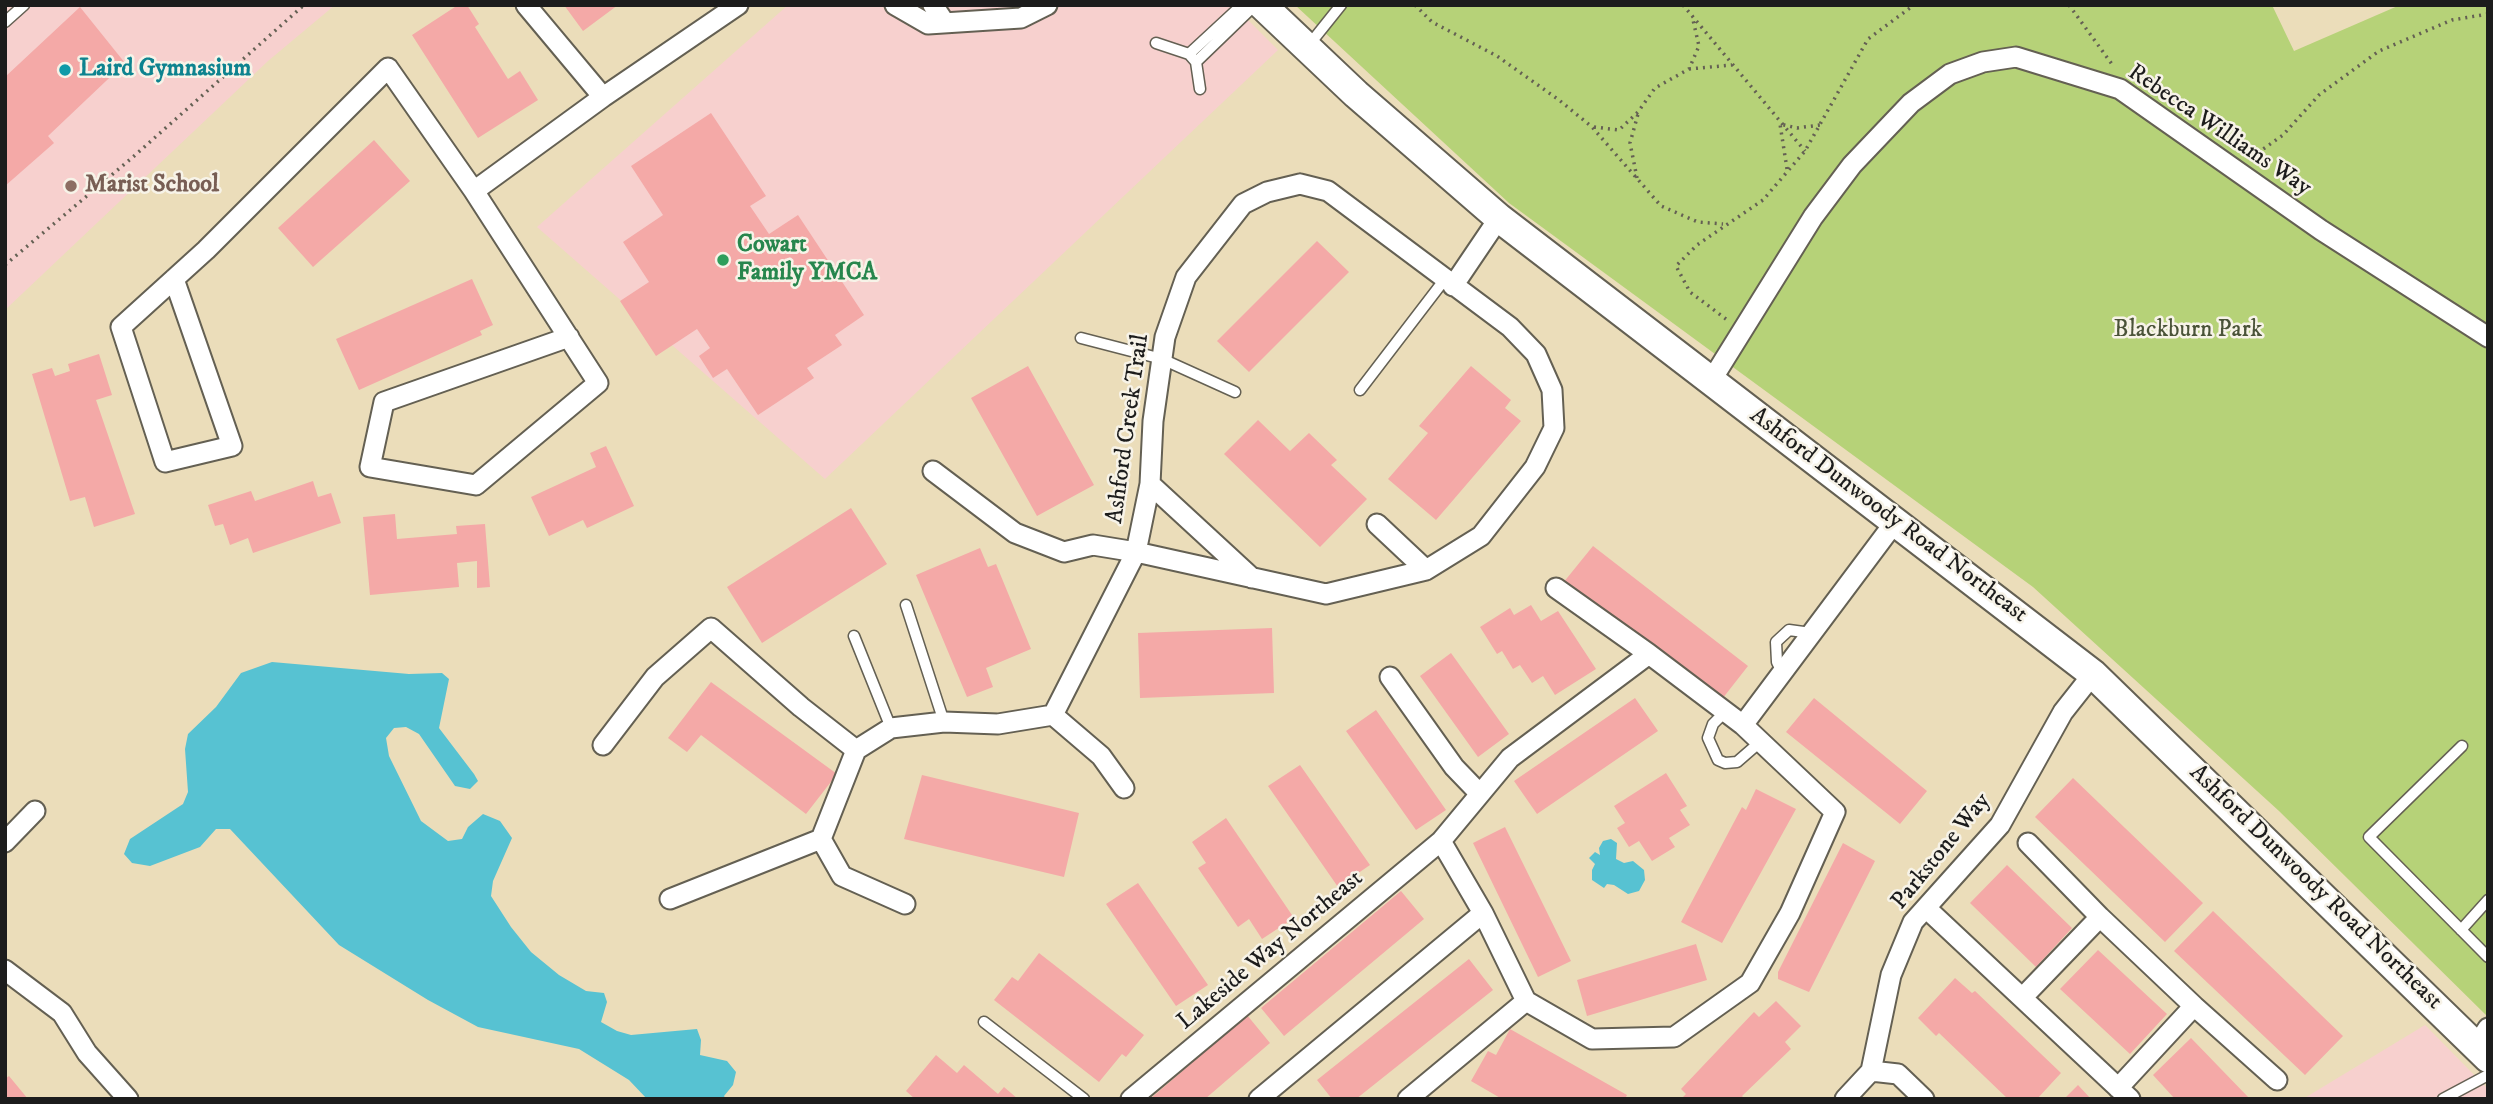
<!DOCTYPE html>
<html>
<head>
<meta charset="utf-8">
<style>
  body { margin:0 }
  #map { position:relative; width:2493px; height:1104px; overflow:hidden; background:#ebddba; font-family:"IM FELL DW Pica",serif }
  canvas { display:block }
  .frame { position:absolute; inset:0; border:7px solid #1c1c1c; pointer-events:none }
</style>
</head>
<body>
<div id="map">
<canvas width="2493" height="1104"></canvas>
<div class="frame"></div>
</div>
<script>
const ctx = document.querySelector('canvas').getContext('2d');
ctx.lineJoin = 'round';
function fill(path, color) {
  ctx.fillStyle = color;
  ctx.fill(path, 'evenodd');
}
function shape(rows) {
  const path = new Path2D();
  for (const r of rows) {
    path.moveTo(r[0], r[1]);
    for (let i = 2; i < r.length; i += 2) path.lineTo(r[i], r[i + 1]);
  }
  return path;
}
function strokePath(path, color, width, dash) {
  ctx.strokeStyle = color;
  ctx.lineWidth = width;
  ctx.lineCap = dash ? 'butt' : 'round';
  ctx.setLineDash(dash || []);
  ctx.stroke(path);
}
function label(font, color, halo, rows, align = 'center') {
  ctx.font = font + ' "IM FELL DW Pica",serif';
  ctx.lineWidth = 5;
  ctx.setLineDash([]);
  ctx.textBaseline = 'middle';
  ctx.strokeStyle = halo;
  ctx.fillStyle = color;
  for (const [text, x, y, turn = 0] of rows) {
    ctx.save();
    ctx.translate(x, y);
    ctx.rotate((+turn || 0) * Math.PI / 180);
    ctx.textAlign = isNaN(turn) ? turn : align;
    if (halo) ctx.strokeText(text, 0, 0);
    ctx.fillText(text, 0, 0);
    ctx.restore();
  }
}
const built = shape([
  [5,5,335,5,268,61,5,310],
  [788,5,1233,5,1278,50,825,479,537,227],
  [2425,1025,2488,1089,2488,1099,2303,1099]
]);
const green = shape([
  [1295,5,2272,5,2294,51,2400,5,2488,5,2488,1017,2279,811,2033,587,1509,203]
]);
const water = shape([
  [272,662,409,674,442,673,449,679,439,728,474,774,478,781,470,789,455,786,419,734,406,727,394,728,386,738,389,756,421,821,448,841,462,839,468,827,483,814,500,821,512,838,493,881,491,896,511,927,531,952,559,975,586,991,604,993,607,1002,601,1022,617,1031,631,1035,697,1029,701,1040,700,1055,727,1061,736,1072,733,1085,724,1096,726,1099,647,1099,629,1080,579,1049,478,1027,428,1000,339,945,230,829,216,829,200,847,150,866,132,863,124,854,130,839,183,804,188,792,185,749,188,734,216,707,241,673],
  [1611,839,1617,843,1616,859,1624,863,1633,861,1644,870,1645,880,1639,891,1628,894,1614,885,1607,884,1604,888,1592,880,1592,870,1595,864,1589,858,1595,852,1600,855,1599,848,1603,841]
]);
const building = shape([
  [458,5,467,5,479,24,475,27,508,79,520,71,538,100,478,138,412,35],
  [564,5,618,5,583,31],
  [80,7,125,63,48,136,54,143,5,186,5,77],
  [711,113,766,196,750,206,769,234,798,215,864,315,835,335,842,345,807,368,814,378,758,415,727,369,713,378,699,356,710,348,697,329,656,356,620,301,649,282,623,242,663,215,631,166],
  [374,140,410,181,313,267,278,228],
  [1317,241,1349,272,1249,372,1217,341],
  [472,279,493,325,480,331,482,335,359,390,336,339],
  [99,354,112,395,96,400,135,514,94,527,85,497,70,501,32,374,52,368,55,376,70,371,68,364],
  [1028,366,1094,485,1037,516,971,398],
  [1471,366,1511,400,1505,408,1521,421,1436,520,1388,479,1428,433,1419,426],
  [1258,420,1290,451,1309,433,1337,460,1331,465,1367,499,1320,547,1224,454],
  [606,446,634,506,587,528,583,520,549,536,531,497,596,467,590,453],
  [313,481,318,497,331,493,341,523,253,553,248,538,230,545,223,524,215,526,208,505,251,491,255,501],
  [851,508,887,564,762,643,727,587],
  [395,514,397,539,457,534,456,526,485,524,490,587,477,588,477,561,457,563,459,587,370,595,363,517],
  [1593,546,1748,666,1719,703,1563,583],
  [980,548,988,567,996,564,1031,649,986,668,993,687,967,697,916,575],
  [1531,605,1541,621,1558,611,1596,669,1555,695,1543,676,1532,683,1520,665,1513,669,1502,651,1497,654,1480,627,1510,608,1514,615],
  [1272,628,1274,693,1140,698,1138,633],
  [1451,653,1509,734,1478,757,1420,676],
  [711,682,837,774,806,814,701,735,687,752,668,738],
  [1635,698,1658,731,1537,814,1514,781],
  [1814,698,1927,791,1900,824,1786,732],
  [1376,710,1446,810,1416,830,1346,731],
  [1300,765,1370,865,1338,887,1268,786],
  [1666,773,1687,806,1680,810,1690,825,1669,838,1675,847,1652,861,1639,841,1629,847,1617,828,1625,823,1614,806],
  [922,775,1079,813,1064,877,904,839],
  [2073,778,2203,903,2165,942,2035,817],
  [1756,789,1796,809,1722,943,1681,922,1742,807,1746,810],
  [1226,818,1294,918,1262,939,1249,919,1238,927,1198,868,1206,863,1192,842],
  [1505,827,1571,961,1538,977,1473,843],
  [1843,843,1875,861,1809,992,1778,979,1778,972],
  [2007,865,2072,928,2036,967,1970,903],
  [1138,883,1208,985,1176,1006,1106,904],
  [1401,891,1424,919,1284,1036,1261,1008],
  [2213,911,2343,1036,2305,1075,2174,951],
  [1696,944,1707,980,1587,1016,1577,980],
  [2098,950,2167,1014,2130,1054,2060,989],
  [1039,953,1144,1035,1126,1057,1122,1054,1099,1082,994,1000,1012,977,1018,981],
  [1469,959,1493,990,1356,1099,1332,1099,1317,1080],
  [1955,978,1972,993,1975,991,2061,1073,2037,1099,2008,1099,1939,1033,1936,1036,1918,1018],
  [1776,1001,1801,1026,1785,1042,1791,1049,1742,1096,1745,1099,1681,1099,1686,1094,1681,1089,1754,1012,1759,1017],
  [1247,1015,1270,1043,1205,1099,1150,1099],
  [1510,1029,1627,1095,1625,1099,1502,1099,1471,1081,1488,1051,1496,1055],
  [2191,1038,2250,1099,2175,1099,2153,1075],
  [936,1055,957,1073,964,1065,998,1094,1004,1087,1018,1099,915,1099,906,1091],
  [9,1076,28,1099,5,1099,5,1079],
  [2078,1085,2091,1099,2064,1099]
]);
const path = shape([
  [1415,5,1432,22,1497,56,1559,100,1592,127,1661,206,1698,222,1723,224],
  [1683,5,1805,151],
  [2069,5,2114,67],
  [1689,69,1732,65],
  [1594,127,1619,130,1638,112,1655,88,1689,69,1699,46,1693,20],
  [2252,157,2283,135,2319,95,2379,51,2452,20,2488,14],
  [1787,169,1780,124,1797,128,1820,125],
  [1637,178,1630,143,1638,114],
  [5,265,133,157,304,5],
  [1726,319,1690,292,1676,266,1697,245,1763,200,1805,151,1868,39,1914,5]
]);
const service = shape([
  [5,22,24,5],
  [1156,43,1189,54,1196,62,1200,89],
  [1309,45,1341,5],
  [1189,54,1242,5],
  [1196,62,1255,5],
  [1081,338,1162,359,1235,392],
  [1360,390,1445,279],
  [906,605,944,722],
  [854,636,891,728],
  [1782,672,1777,662,1776,642,1789,630,1811,633],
  [1725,712,1713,724,1708,738,1718,760,1725,763,1737,762,1760,742],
  [2462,746,2369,837,2488,957],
  [2461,930,2488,900],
  [984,1022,1084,1099],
  [2443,1099,2488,1075]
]);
const minor = shape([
  [526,5,603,97,738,5],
  [895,5,928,24,1021,18,1047,5],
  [933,5,945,23],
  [1300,184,1328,191,1510,327,1536,354,1552,390,1554,428,1535,467,1481,536,1426,570,1326,594,1136,552,1150,484,1153,421,1165,337,1186,277,1243,204,1267,192,1300,184],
  [474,191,598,383,476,485,370,467,384,402,569,337],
  [174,279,232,446,165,462,121,327,174,279,206,250,388,68,474,191,603,97],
  [1453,286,1499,218],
  [1711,381,1813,217,1852,165,1911,103,1950,74,1983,62,2016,57,2120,89,2321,230,2488,337],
  [933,471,1015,533,1064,552,1093,545,1136,552,1053,715],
  [1150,484,1252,578],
  [1377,524,1426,570],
  [1556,588,1649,654],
  [1390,677,1454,767,1480,794],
  [1743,725,1895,522],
  [603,745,655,677,711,628,801,707,856,750],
  [1441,841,1483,913],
  [5,842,35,811],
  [2028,843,2100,917],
  [670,899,821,839],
  [905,904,842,876,821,839,856,750,891,728,944,722,998,724,1053,715,1101,756,1124,788],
  [1926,908,2130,1099],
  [5,970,62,1013,87,1053,128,1099],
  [2022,998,2100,917,2194,1006],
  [2477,1045,2488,1028],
  [1871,1071,1898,1074,1924,1099],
  [2118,1088,2194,1006,2277,1080],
  [1131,1099,1441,841,1510,758,1649,654,1743,725,1835,812,1790,913,1750,983,1674,1037,1592,1039,1526,1001,1408,1099],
  [1259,1099,1483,913,1526,1001],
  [1845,1099,1871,1071,1891,975,1913,922,2000,825,2063,712,2093,674]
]);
const secondary = shape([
  [1262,5,1356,94,1499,218,2093,674,2488,1058]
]);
const markers = [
  [65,70,7,"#0f9aa8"],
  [71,186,7,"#8d6e63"],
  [723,260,7,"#2e9e5b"]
];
const cultureNames = [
  ["Laird Gymnasium",79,70]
];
const streetNames = [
  ["Rebecca Williams Way",2219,131,34],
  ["Ashford Creek Trail",1129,429,-82],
  ["Ashford Dunwoody Road Northeast",1888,516,37],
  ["Parkstone Way",1942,852,-51],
  ["Ashford Dunwoody Road Northeast",2315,888,44],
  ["Lakeside Way Northeast",1271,951,-40]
];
const educationNames = [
  ["Marist School",85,186]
];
const leisureNames = [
  ["Cowart",737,246],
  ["Family YMCA",737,274]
];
const parkNames = [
  ["Blackburn Park",2188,331]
];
fill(built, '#f7d0ce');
fill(green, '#b6d278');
fill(water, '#57c2d2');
fill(building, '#f4a9a7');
strokePath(service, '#646053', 13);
strokePath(minor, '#646053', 23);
strokePath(secondary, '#646053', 32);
strokePath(path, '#646053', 3.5, [2, 5]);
strokePath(service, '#fff', 10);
strokePath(minor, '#fff', 19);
strokePath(secondary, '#fff', 28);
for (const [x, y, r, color] of markers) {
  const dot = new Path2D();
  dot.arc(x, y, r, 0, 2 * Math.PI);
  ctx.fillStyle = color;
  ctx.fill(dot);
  strokePath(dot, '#f7f3e8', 2.5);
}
label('bold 24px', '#0d838f', '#f7f3e8', cultureNames, 'left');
label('24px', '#1c1c1c', '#f7f3e8', streetNames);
label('bold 24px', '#785e54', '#f7f3e8', educationNames, 'left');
label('bold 24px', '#27864d', '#f7f3e8', leisureNames, 'left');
label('24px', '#4a5338', '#f7f3e8', parkNames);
</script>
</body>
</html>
